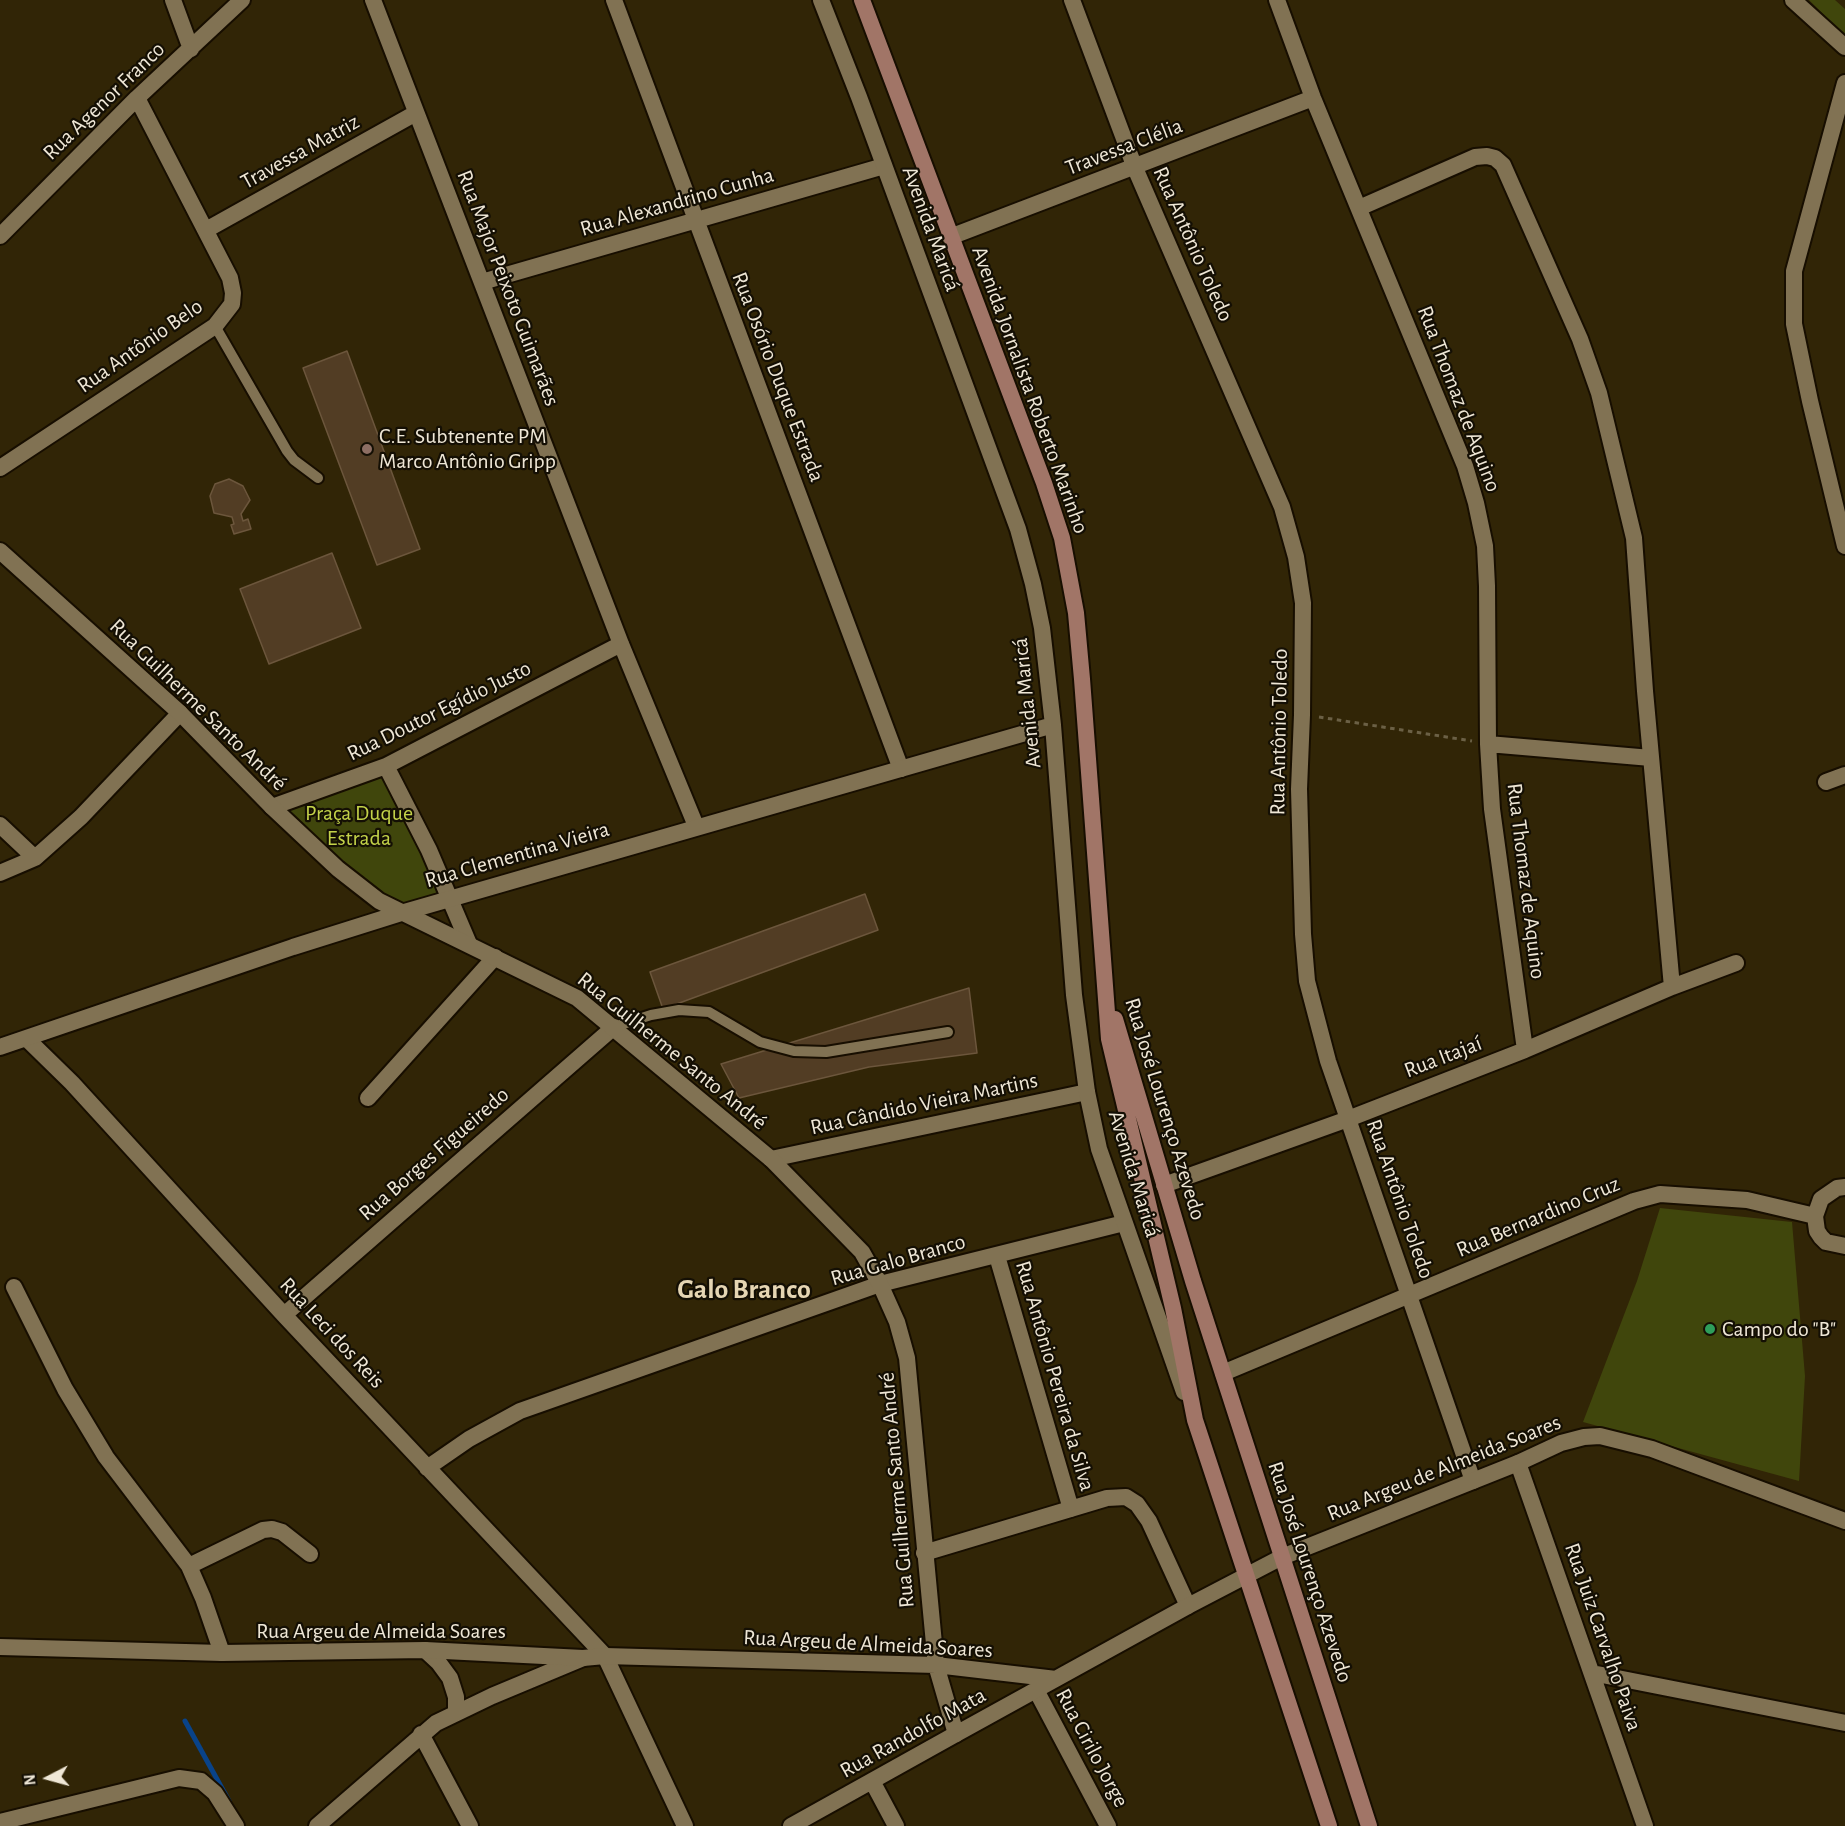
<!DOCTYPE html>
<html>
<head>
<meta charset="utf-8">
<style>
  body { margin:0 }
  #map { position:relative; width:1845px; height:1826px; overflow:hidden; background:#312506; font-family:"Alegreya Sans",sans-serif }
  canvas { display:block }
  .north { position:absolute; left:18px; top:1748px; width:60px; height:60px; -webkit-text-stroke:4px #140f04; paint-order:stroke; rotate:264deg; font-size:16px; font-weight:700; line-height:24px; text-align:center; color:#efe7d6 }
  .north::after { content:''; display:block; margin:auto; width:21px; height:27px; background:#efe7d6; clip-path:polygon(50% 0,100% 100%,50% 72%,0 100%) }
</style>
</head>
<body>
<div id="map">
<canvas width="1845" height="1826"></canvas>
<div class="north">N</div>
</div>
<script>
const ctx = document.querySelector('canvas').getContext('2d');
ctx.lineJoin = 'round';
function fill(path, color) {
  ctx.fillStyle = color;
  ctx.fill(path, 'evenodd');
}
function shape(rows) {
  const path = new Path2D();
  for (const r of rows) {
    path.moveTo(r[0], r[1]);
    for (let i = 2; i < r.length; i += 2) path.lineTo(r[i], r[i + 1]);
  }
  return path;
}
function strokePath(path, color, width, dash) {
  ctx.strokeStyle = color;
  ctx.lineWidth = width;
  ctx.lineCap = dash ? 'butt' : 'round';
  ctx.setLineDash(dash || []);
  ctx.stroke(path);
}
function label(font, color, halo, rows, align = 'center') {
  ctx.font = font + ' "Alegreya Sans",sans-serif';
  ctx.lineWidth = 4.5;
  ctx.setLineDash([]);
  ctx.textBaseline = 'middle';
  ctx.strokeStyle = halo;
  ctx.fillStyle = color;
  for (const [text, x, y, turn = 0] of rows) {
    ctx.save();
    ctx.translate(x, y);
    ctx.rotate((+turn || 0) * Math.PI / 180);
    ctx.textAlign = isNaN(turn) ? turn : align;
    if (halo) ctx.strokeText(text, 0, 0);
    ctx.fillText(text, 0, 0);
    ctx.restore();
  }
}
const green = shape([
  [1809,0,1835,0,1845,9,1845,36],
  [381,768,451,898,401,913,272,807],
  [1660,1208,1792,1222,1805,1376,1799,1481,1583,1422,1637,1281]
]);
const stream = shape([
  [185,1721,229,1801]
]);
const building = shape([
  [347,351,420,549,377,565,303,368,347,351],
  [229,479,243,486,250,500,241,514,243,521,248,519,251,529,234,534,231,525,234,524,232,517,214,513,210,496,215,484,229,479],
  [332,553,361,628,269,664,240,589,332,553],
  [865,894,878,930,663,1009,650,972,865,894],
  [969,988,977,1053,869,1067,739,1098,721,1064,969,988]
]);
const path = shape([
  [1319,717,1472,741]
]);
const service = shape([
  [215,326,287,451,294,460,318,478],
  [614,1027,651,1015,679,1010,709,1012,760,1042,794,1051,826,1052,948,1032]
]);
const minor = shape([
  [173,0,191,49],
  [373,0,621,644,696,826],
  [614,0,901,769],
  [1072,0,1135,168,1282,507,1296,557,1303,603,1302,715,1299,789,1303,934,1307,981,1328,1061,1473,1481],
  [1277,0,1313,98,1465,466,1476,503,1485,546,1487,586,1488,744,1492,809,1525,1050],
  [1793,0,1845,47],
  [1845,83,1794,271,1794,324,1810,401,1845,546],
  [1359,208,1475,157,1487,156,1495,158,1503,165,1580,339,1599,393,1634,538,1645,691,1672,987],
  [206,230,416,113],
  [0,236,137,98,242,0],
  [950,237,1313,98],
  [482,282,884,166],
  [0,468,215,326,232,304,233,293,230,278,137,98],
  [1488,744,1651,758],
  [386,766,429,850,469,944],
  [1826,782,1845,775],
  [272,807,386,766,621,644],
  [0,825,35,858],
  [0,873,35,858,81,817,180,713],
  [27,1039,72,1083,284,1315,605,1656,685,1826],
  [368,1098,495,957],
  [771,1159,1087,1092],
  [1164,1185,1348,1119,1525,1050,1672,987,1736,963],
  [1845,1187,1837,1188,1821,1199,1815,1216,1817,1231,1821,1237,1826,1242,1845,1246],
  [997,1256,1071,1509],
  [14,1287,65,1389,106,1457,189,1566,203,1598,222,1653],
  [284,1315,614,1027],
  [1223,1373,1634,1201,1660,1194,1747,1200,1815,1216],
  [1518,1463,1645,1826],
  [427,1468,469,1439,520,1411,880,1284,1124,1223],
  [924,1553,1107,1498,1126,1497,1137,1504,1149,1521,1188,1606],
  [189,1566,263,1530,272,1529,282,1532,310,1554],
  [425,1650,439,1663,450,1678,456,1697,456,1713],
  [1592,1673,1845,1723],
  [1036,1690,1108,1826],
  [421,1734,470,1826],
  [872,1781,896,1826],
  [0,1822,179,1778,201,1781,215,1793,236,1826],
  [317,1826,436,1723,492,1696,583,1658],
  [791,1826,956,1734]
]);
const tertiary = shape([
  [821,0,859,97,1018,529,1033,584,1042,628,1053,725,1074,995,1087,1092,1099,1149,1184,1392],
  [0,551,180,713,272,807,338,869,379,901,577,998,771,1159,862,1252,880,1284,897,1322,907,1358,936,1665,956,1734,1188,1606,1282,1557,1518,1463,1561,1443,1584,1437,1600,1436,1652,1449,1845,1521],
  [0,1047,293,947,401,913,1053,725],
  [0,1647,222,1653,425,1650,583,1658,605,1656,936,1665,1056,1679]
]);
const secondary = shape([
  [862,0,1044,483,1062,538,1076,613,1082,679,1109,1039,1173,1308,1195,1420,1329,1826],
  [1115,1019,1193,1281,1369,1826]
]);
const markers = [
  [367,449,6,"#8d6e63"],
  [1710,1329,6,"#2e9e5b"]
];
const streetNames = [
  ["Rua Agenor Franco",104,101,-44],
  ["Travessa Clélia",1124,147,-21],
  ["Travessa Matriz",300,152,-29],
  ["Rua Alexandrino Cunha",677,202,-16],
  ["Avenida Maricá",931,229,70],
  ["Rua Antônio Toledo",1193,244,66],
  ["Rua Major Peixoto Guimarães",508,288,69],
  ["Rua Antônio Belo",140,346,-35],
  ["Rua Osório Duque Estrada",778,377,69],
  ["Avenida Jornalista Roberto Marinho",1030,390,70],
  ["Rua Thomaz de Aquino",1459,399,69],
  ["Avenida Maricá",1027,703,-96],
  ["Rua Guilherme Santo André",198,705,44],
  ["Rua Doutor Egídio Justo",439,711,-26],
  ["Rua Antônio Toledo",1279,732,-89],
  ["Rua Clementina Vieira",517,855,-16],
  ["Rua Thomaz de Aquino",1526,881,83],
  ["Rua Guilherme Santo André",672,1051,39],
  ["Rua Itajaí",1443,1057,-21],
  ["Rua Cândido Vieira Martins",924,1104,-12],
  ["Rua José Lourenço Azevedo",1165,1109,73],
  ["Rua Borges Figueiredo",434,1154,-41],
  ["Avenida Maricá",1134,1174,73],
  ["Rua Antônio Toledo",1400,1199,71],
  ["Rua Bernardino Cruz",1538,1217,-23],
  ["Rua Galo Branco",898,1260,-16],
  ["Rua Leci dos Reis",332,1333,47],
  ["Rua Antônio Pereira da Silva",1055,1376,74],
  ["Rua Argeu de Almeida Soares",1444,1468,-22],
  ["Rua Guilherme Santo André",897,1490,-95],
  ["Rua José Lourenço Azevedo",1310,1572,72],
  ["Rua Argeu de Almeida Soares",381,1631],
  ["Rua Juiz Carvalho Paiva",1603,1637,71],
  ["Rua Argeu de Almeida Soares",868,1644,3],
  ["Rua Randolfo Mata",913,1733,-29],
  ["Rua Cirilo Jorge",1092,1748,62]
];
const poiNames = [
  ["C.E. Subtenente PM",379,436],
  ["Marco Antônio Gripp",379,461],
  ["Campo do \"B\"",1722,1329]
];
const parkNames = [
  ["Praça Duque",359,813],
  ["Estrada",359,838]
];
const districtNames = [
  ["Galo Branco",744,1290]
];
fill(green, '#40460c');
strokePath(stream, '#094389', 5);
fill(building, '#523d24');
strokePath(building, '#6c563c', 1.5);
strokePath(service, '#170e00', 14);
strokePath(minor, '#170e00', 20);
strokePath(tertiary, '#170e00', 20);
strokePath(secondary, '#170e00', 20);
strokePath(path, '#6b6045', 3, [4.5, 4.5]);
strokePath(service, '#817253', 10);
strokePath(minor, '#817253', 16);
strokePath(tertiary, '#817253', 16);
strokePath(secondary, '#a17567', 16);
for (const [x, y, r, color] of markers) {
  const dot = new Path2D();
  dot.arc(x, y, r, 0, 2 * Math.PI);
  ctx.fillStyle = color;
  ctx.fill(dot);
  strokePath(dot, '#140f04', 2);
}
label('22px', '#efe7d6', '#140f04', streetNames);
label('22px', '#efe7d6', '#140f04', poiNames, 'left');
label('22px', '#c3d249', '#140f04', parkNames);
label('bold 28px', '#e5d5b3', '#140f04', districtNames);
</script>
</body>
</html>
